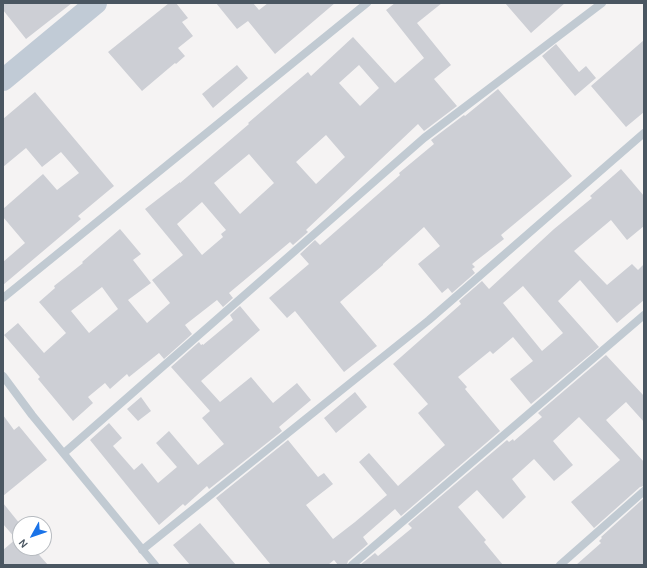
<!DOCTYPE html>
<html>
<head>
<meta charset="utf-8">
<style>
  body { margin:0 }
  #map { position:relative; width:647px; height:568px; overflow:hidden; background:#f5f3f3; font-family:Karla,sans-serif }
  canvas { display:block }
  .frame { position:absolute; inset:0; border:4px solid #4a5661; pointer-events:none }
  .north { position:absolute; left:12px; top:516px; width:40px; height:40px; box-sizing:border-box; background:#fff; border:1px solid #b7bbc0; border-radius:50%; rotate:230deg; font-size:11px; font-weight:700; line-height:16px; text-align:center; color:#4a5661 }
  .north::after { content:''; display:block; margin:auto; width:14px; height:18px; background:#1a73e8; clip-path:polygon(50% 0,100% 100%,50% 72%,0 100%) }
</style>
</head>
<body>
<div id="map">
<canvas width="647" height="568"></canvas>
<div class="frame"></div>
<div class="north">N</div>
</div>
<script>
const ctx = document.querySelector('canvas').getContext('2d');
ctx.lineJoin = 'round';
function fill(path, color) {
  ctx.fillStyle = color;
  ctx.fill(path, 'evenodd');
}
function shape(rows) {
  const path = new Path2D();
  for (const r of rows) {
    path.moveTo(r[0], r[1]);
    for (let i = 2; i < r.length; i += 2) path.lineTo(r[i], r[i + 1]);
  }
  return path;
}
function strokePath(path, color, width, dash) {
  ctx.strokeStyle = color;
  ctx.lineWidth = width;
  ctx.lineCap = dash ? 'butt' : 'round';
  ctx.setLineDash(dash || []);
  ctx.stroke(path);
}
const building = shape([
  [3,3,72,3,26,39,3,10],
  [169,3,176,3,188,18,182,22,193,36,178,48,185,56,176,64,175,63,142,91,108,52],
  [216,3,253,3,259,10,268,3,335,3,275,54,248,21,237,29],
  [395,3,442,3,417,23,451,65,434,79,457,106,424,131,418,124,306,230,308,232,293,245,290,242,229,293,233,298,223,307,217,300,185,325,192,334,164,359,159,353,129,377,127,374,110,389,105,383,88,397,93,403,73,421,38,379,40,377,4,335,18,323,44,353,66,333,39,302,55,288,54,286,83,263,82,262,120,229,141,254,133,260,151,283,128,300,147,323,170,303,152,280,183,255,145,209,180,182,180,183,249,124,248,123,283,93,308,72,311,76,353,37,395,83,424,58,386,10],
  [359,65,379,88,360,106,339,83],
  [326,135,345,157,316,184,296,162],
  [249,154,274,183,240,214,214,183],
  [202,202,226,230,221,234,223,237,202,255,177,224],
  [102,287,118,309,89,333,71,311],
  [505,3,565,3,531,33],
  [644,40,644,112,626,127,591,86],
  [556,44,579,72,586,66,596,78,575,96,542,56],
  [237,65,248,78,213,108,202,94],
  [498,89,572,176,501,235,504,239,472,264,475,267,472,269,475,273,452,293,448,288,442,293,418,264,440,246,424,227,383,264,383,265,340,302,377,346,344,372,295,311,287,318,269,298,309,264,300,254,315,240,320,245,400,175,399,173,434,144,431,140,464,115,465,116],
  [35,92,114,186,78,216,81,219,3,285,3,262,25,243,3,217,3,209,43,174,57,190,79,173,61,152,42,167,26,148,3,167,3,119],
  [621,169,644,196,644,226,627,240,611,220,574,251,607,285,632,264,638,270,644,264,644,300,617,323,580,280,558,301,599,347,531,404,510,379,533,361,513,337,493,354,490,351,458,377,467,387,465,389,500,431,401,516,395,509,363,537,368,544,348,561,347,565,338,565,334,560,328,565,271,565,216,498,288,440,318,477,324,473,333,484,306,505,333,539,355,522,387,495,359,462,369,453,398,486,445,445,418,413,428,404,393,364,461,304,459,301,482,281,489,289,554,229,592,198,590,196],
  [523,286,563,333,542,351,503,303],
  [240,306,260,330,201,381,220,402,251,377,273,403,297,383,311,400,279,427,282,431,209,489,207,486,185,506,183,504,159,525,90,440,109,423,122,438,113,446,134,470,142,463,158,483,177,467,156,443,169,431,198,465,224,444,202,418,210,411,171,367,199,342,201,345,203,344,203,345,233,320,230,315],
  [606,355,644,396,644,422,626,402,606,420,644,462,644,486,640,487,594,528,571,502,620,460,579,417,553,441,573,465,554,481,534,459,512,479,526,497,503,519,477,490,458,507,486,540,484,542,503,565,360,565,375,553,378,556,412,528,408,524,507,440,509,442,513,439,514,441,542,417,538,413],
  [355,392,367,407,336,433,324,418],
  [141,397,151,411,138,421,127,409],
  [3,415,14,430,19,426,47,460,3,496],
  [644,498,644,565,576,565,601,543,599,541,602,538,601,537],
  [3,503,20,524,20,548,33,548,48,565,3,565,3,550,16,539,3,524],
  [200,523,236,565,190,565,173,545]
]);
const lane = shape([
  [3,298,367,3],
  [3,376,32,415,155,565],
  [64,453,424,138,602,3],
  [142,550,429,320,644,133],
  [352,565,644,315],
  [560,565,644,491]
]);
const secondary = shape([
  [3,80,96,3]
]);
fill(building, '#cdcfd5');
strokePath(lane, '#c1cad2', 8);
strokePath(secondary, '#c1cbd6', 22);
</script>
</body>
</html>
